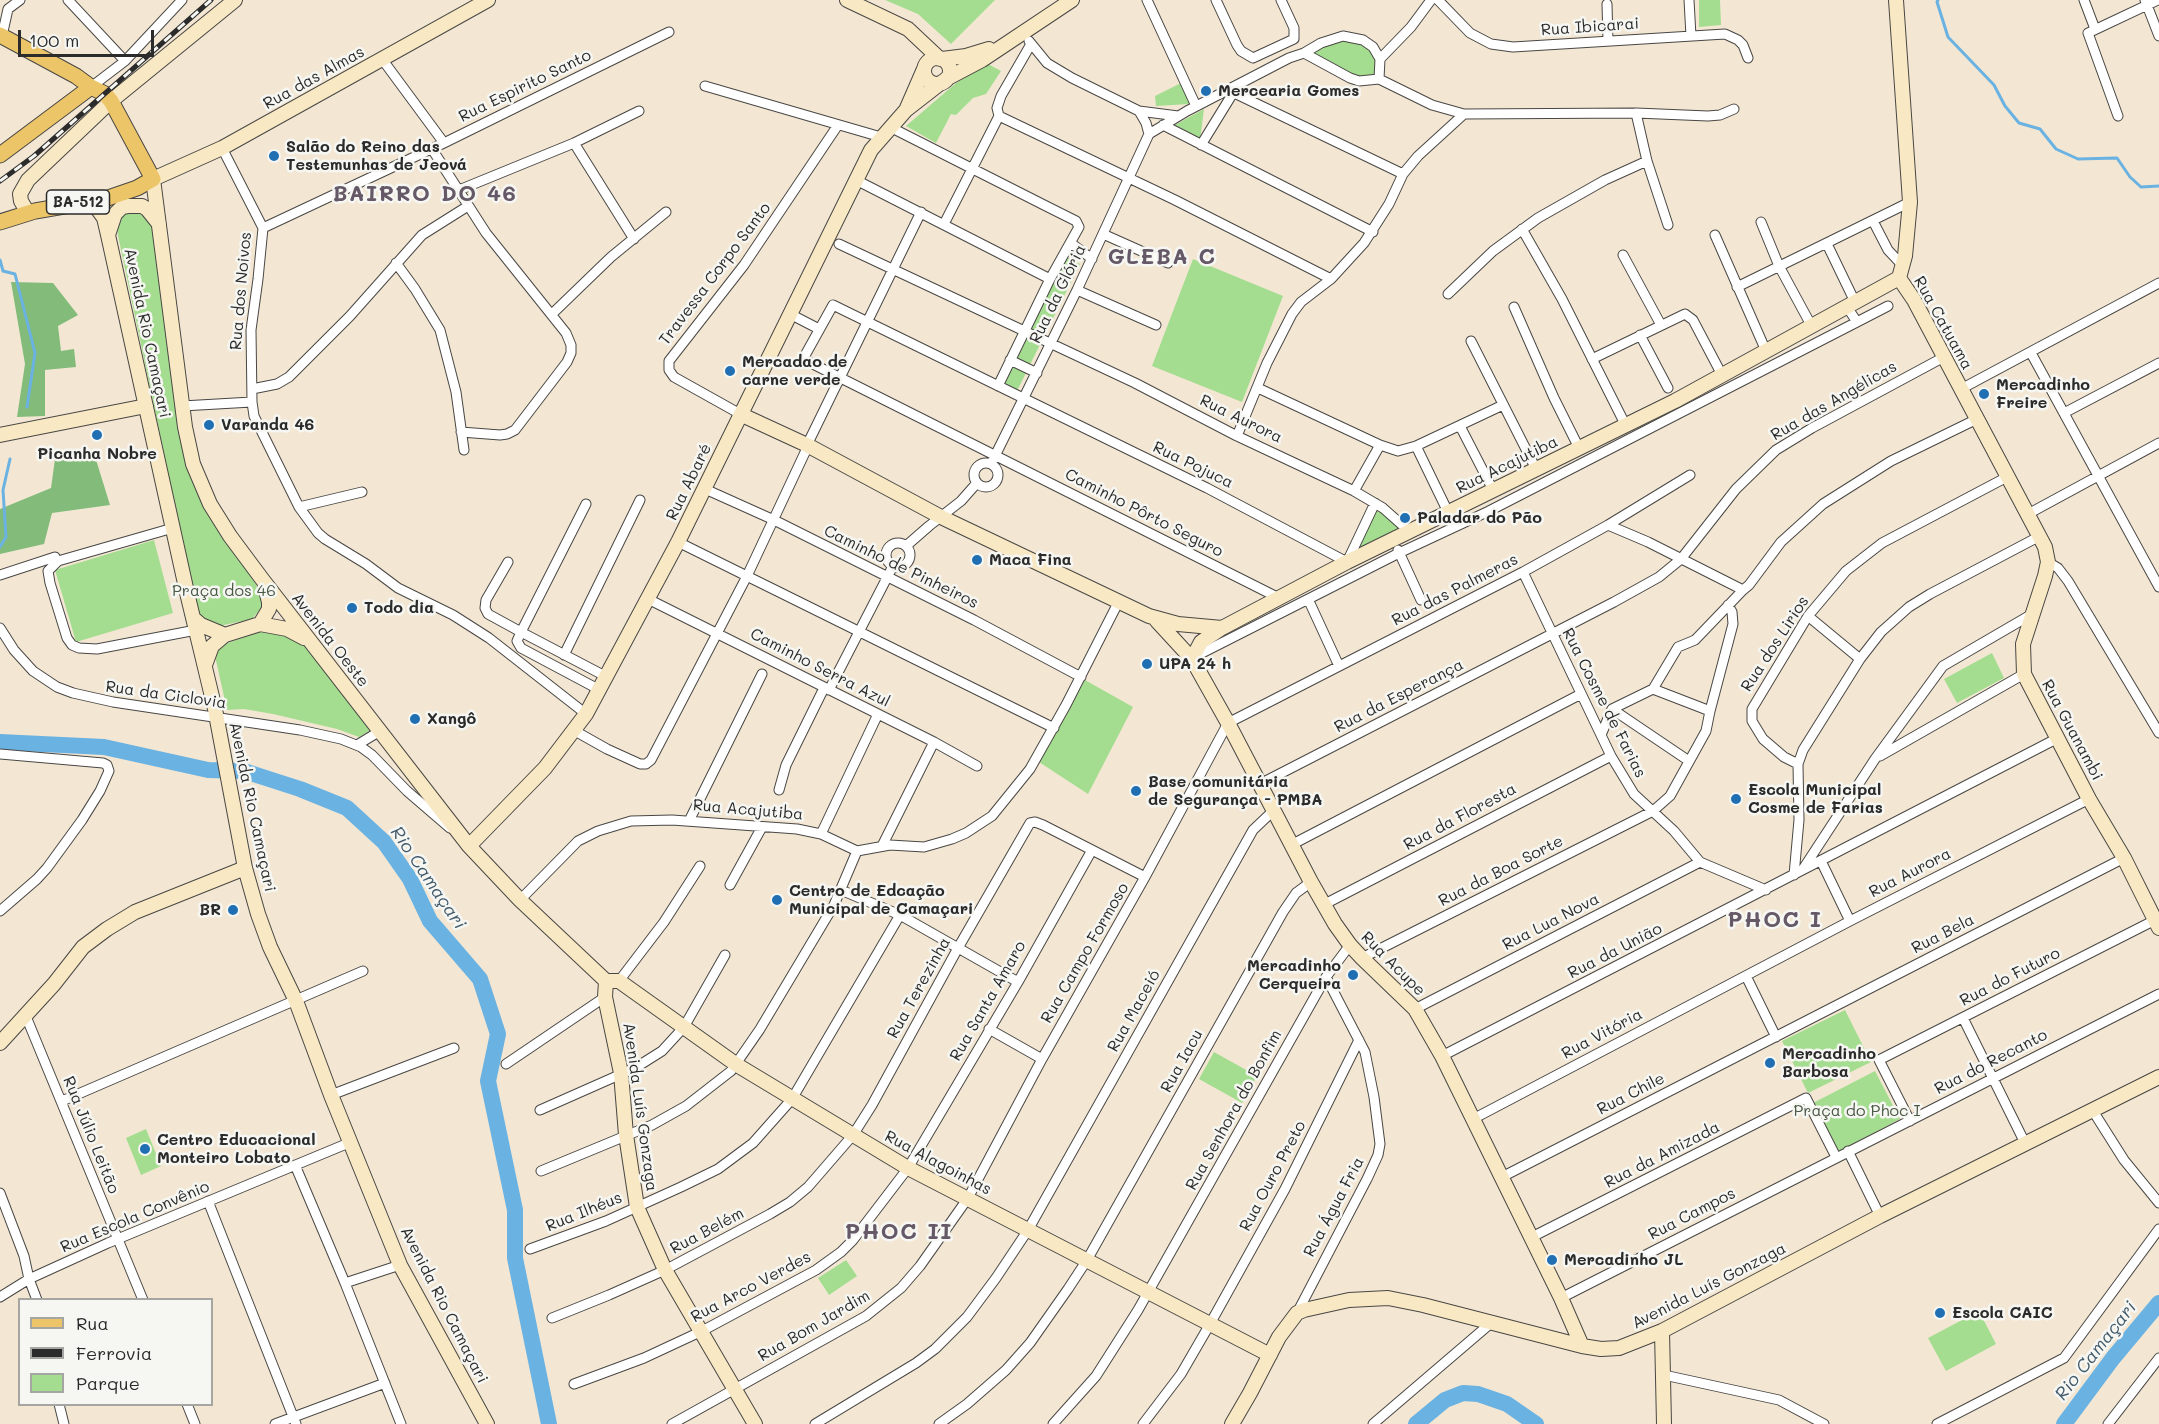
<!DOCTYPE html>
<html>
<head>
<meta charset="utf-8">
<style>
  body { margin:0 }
  #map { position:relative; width:2159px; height:1424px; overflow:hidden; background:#f3e7d4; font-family:Mali,sans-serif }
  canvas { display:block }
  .legend { position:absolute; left:18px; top:1298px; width:195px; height:108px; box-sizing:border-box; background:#f6f6f2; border:2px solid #a5a5a2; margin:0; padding:8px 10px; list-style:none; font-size:18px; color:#2b2b2b }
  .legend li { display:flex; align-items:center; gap:12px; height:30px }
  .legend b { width:30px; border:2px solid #a5a5a2 }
  .scale { position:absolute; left:18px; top:30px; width:136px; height:27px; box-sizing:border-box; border:3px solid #2b2b2b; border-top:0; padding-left:8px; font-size:18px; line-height:21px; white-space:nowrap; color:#2b2b2b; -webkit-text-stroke:4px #f6f6f2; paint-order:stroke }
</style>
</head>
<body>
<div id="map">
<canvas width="2159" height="1424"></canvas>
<ul class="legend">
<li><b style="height:8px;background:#edc569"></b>Rua</li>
<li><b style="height:8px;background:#2b2b2b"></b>Ferrovia</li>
<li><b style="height:16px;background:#a4dd8f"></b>Parque</li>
</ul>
<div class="scale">100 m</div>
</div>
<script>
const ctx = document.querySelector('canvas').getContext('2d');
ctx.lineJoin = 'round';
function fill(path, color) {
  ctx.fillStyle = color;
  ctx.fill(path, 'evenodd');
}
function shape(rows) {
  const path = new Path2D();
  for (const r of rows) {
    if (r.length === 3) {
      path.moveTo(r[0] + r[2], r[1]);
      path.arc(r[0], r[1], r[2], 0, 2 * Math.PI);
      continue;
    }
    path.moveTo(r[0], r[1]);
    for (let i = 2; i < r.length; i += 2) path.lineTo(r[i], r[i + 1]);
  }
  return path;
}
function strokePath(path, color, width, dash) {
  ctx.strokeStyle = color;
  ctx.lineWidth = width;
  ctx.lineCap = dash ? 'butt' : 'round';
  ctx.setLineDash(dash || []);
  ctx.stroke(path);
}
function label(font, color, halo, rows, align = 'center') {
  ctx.font = font + ' Mali,sans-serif';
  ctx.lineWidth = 5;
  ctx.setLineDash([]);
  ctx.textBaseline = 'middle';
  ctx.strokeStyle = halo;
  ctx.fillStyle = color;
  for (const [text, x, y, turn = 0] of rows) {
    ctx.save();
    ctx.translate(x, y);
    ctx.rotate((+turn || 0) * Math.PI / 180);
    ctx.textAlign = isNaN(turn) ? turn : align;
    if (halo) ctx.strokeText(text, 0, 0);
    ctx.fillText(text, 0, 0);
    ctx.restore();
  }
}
const green = shape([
  [885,0,995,0,951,44,918,14],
  [1699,0,1720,0,1721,25,1699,27],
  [1340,37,1360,43,1384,61,1380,72,1370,78,1360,80,1301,52],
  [988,64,1001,71,986,94,973,98,956,115,951,114,936,143,906,126,956,83],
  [1181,83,1189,104,1156,106,1155,96],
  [1204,109,1200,140,1173,126],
  [131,211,139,211,152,219,203,504,261,592,262,607,252,619,215,627,204,622,197,610,116,226,123,214],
  [1063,255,1080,264,1016,393,1001,386],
  [1193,259,1283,296,1242,402,1152,366],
  [1372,505,1409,532,1348,562],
  [154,540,173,613,76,642,55,570],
  [260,631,275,631,298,639,310,650,373,729,359,737,337,729,273,714,244,709,227,710,215,656,220,646],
  [1992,653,2004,678,1957,703,1944,679],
  [1085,680,1133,707,1088,794,1039,762],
  [1845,1010,1871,1062,1808,1093,1782,1041],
  [1214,1052,1257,1076,1242,1103,1199,1079],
  [1875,1071,1900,1119,1838,1152,1813,1103],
  [146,1129,161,1166,141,1175,126,1138],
  [846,1260,857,1276,829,1295,818,1278],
  [1979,1311,1996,1344,1946,1371,1928,1338]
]);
const forest = shape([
  [11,282,53,283,78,315,58,326,61,351,74,349,76,367,45,370,45,416,17,417,25,364],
  [93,450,110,505,52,513,44,544,0,554,0,509,51,488,55,459]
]);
const stream = shape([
  [1938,0,1937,2,1948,37,1994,85,2005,106,2019,123,2040,129,2056,149,2078,159,2117,158,2130,177,2141,187,2159,186],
  [0,260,3,271,15,274,35,353,27,407],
  [0,547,6,537,3,490,10,459]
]);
const river = shape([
  [0,742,104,747,208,770,244,771,300,789,347,808,384,842,410,879,430,921,480,979,498,1034,488,1081,515,1210,515,1258,549,1424],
  [1416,1424,1445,1400,1463,1393,1478,1394,1507,1404,1536,1424],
  [2064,1424,2113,1358,2159,1303]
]);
const street = shape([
  [68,0,125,61],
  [1147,0,1196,106],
  [1216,0,1237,45,1241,51,1253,58,1294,39,1294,28,1281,0],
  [1438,0,1470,33,1491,44,1513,47,1725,34,1738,40,1743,45,1748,58],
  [1689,0,1691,36],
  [2084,0,2095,29],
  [2145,0,2159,36],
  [1607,4,1608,41],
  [2,36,8,9,20,0],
  [1029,41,1047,63,1072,78,1139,111,1178,116],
  [1304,53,1350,78,1359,81,1379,79,1432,105,1464,114,1636,113,1708,116,1720,115,1734,109],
  [382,59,444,143],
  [1380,59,1411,27,1431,0],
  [705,86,881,137],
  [91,87,125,61,182,0],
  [1228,90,1403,174],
  [1139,111,1146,123,1149,134],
  [1636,113,1647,161,1668,225],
  [999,116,1175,200,1331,279],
  [2118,116,2088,33,2158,0],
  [1163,125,1373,232],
  [890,127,1048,207,1076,221,1079,227,1050,279,998,386],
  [1149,134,1187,111,1289,58,1304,53,1321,43,1343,36,1363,40,1373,47,1380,59,1379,79],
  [574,143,634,239],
  [1201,145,1233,93],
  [222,148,263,228,258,279,251,330,252,402,254,416,299,507,318,533,325,539,366,564,398,588,453,615,489,638,586,714],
  [432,149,486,233,566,333,571,345,571,353,567,362,515,430,507,434,500,435,461,432],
  [856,180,1050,279],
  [459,190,574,143,639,111],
  [1873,221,1888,250,1903,266],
  [1761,222,1779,266,1811,325],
  [944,224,999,116,997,108,1001,96,1031,44],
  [263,228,444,143,669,32],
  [1522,229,1562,299,1625,424],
  [1103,234,1168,263],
  [1715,235,1766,351],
  [1071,243,1092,259],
  [839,244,1135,383,1237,436,1354,491,1383,508,1410,532],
  [1827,244,1855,302],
  [1623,255,1661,325],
  [396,263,415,289,440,330,456,392,464,450],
  [1737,287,1910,202],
  [1077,290,1156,325],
  [1448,294,1493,251,1538,218,1605,180,1647,161],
  [1514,307,1554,398,1579,448],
  [552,314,611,257,666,212],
  [790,314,819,329],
  [1857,322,1888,306],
  [1640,335,1668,388],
  [1471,341,1536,469],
  [2031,353,2159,587],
  [1592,359,1685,314,1693,320,1722,375],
  [1010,360,1037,373],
  [1258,388,1380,445,1398,451,1416,446,1503,405],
  [252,389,277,384,289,377,350,316,422,235,468,206],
  [1961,389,2159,283],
  [182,406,252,402],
  [2064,413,2159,363],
  [742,415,674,377,669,370,669,361,744,265,838,125],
  [1460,426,1493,490],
  [1237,436,1267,363,1292,314,1301,302,1331,279,1364,243,1389,204,1403,174,1418,156,1464,114],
  [807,445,921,212],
  [1416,446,1448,512],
  [986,475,12],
  [991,464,1077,290,1149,134],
  [705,489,774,520,974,620,1081,677],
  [1354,491,1380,445],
  [299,507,362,492],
  [2028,514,2159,443],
  [1608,525,1648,542,1743,590,1749,585,1781,542,1823,504,1891,461,1977,419],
  [173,528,58,561,48,571,50,583,67,638,72,645,79,648,97,649,196,630],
  [678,542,1054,728],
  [898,555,12],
  [906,546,929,526,961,501,976,484],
  [1398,550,1421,600],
  [508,562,486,600,485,608,488,614,521,632,586,504],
  [2048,562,2058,568,2068,581,2159,733],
  [1523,572,1611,756,1634,794,1674,831,1700,862,1766,890],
  [0,575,55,557],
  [1279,598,803,359,833,305,1207,488,1347,562,1375,503],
  [648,599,934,742,977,766],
  [1308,599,1339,666],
  [1808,616,1860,659],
  [0,628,14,650,33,671,57,687,73,693,113,702,300,730,341,739,361,747,372,755,407,791,450,828],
  [564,655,640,500],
  [1194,657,1399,553,1489,511,1857,322,1847,307],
  [598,689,521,648,517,641,521,632,605,676],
  [1653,689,1678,647,1695,640,1743,590],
  [829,690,893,566],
  [1612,709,1689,761],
  [575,731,607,749,640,764,646,764,651,760,747,576,808,446],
  [1601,735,1612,709,1653,689,1710,711,1733,624,1732,612,1728,605],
  [357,745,380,731],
  [0,754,103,763,107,765,109,771,100,791,82,820,47,868,37,879,0,911],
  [1880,756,2024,674],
  [1798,764,1784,757,1763,739,1752,721,1752,709,1808,616,1846,571,1882,543,2007,477],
  [1260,784,1614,602,1659,577,1681,559,1736,489,1776,450,1812,428,1944,357],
  [779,790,786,765,824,688],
  [689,821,762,674],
  [821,834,878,714],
  [1291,845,1581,694],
  [882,846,934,742],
  [1821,861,1850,921],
  [1803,869,1875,759,1943,666,2034,613],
  [1794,875,1799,820,1798,764,1803,750,1860,659,1881,632,1909,607,1930,594,2040,536],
  [730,885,762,827],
  [841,890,900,915,1018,982],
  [520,900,578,841,598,831,631,821,672,820,797,829,821,834,857,851,890,845,924,847,952,839,966,833,992,816,1030,769,1066,705,1119,601],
  [1323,905,1611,756],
  [1362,958,1653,811,1670,796,1706,731,1710,711],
  [1746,976,1776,1037],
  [619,981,664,922,700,866],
  [1415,1009,1700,862],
  [25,1014,143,1300],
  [1963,1018,2025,1143],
  [989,1029,1042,1059],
  [1442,1056,2058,738],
  [506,1064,605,997],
  [331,1095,454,1048],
  [62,1101,363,971],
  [540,1110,635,1068,662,1051,684,1027,725,955],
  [2093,1111,2124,1160,2159,1203],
  [1473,1119,1850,921,2089,799],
  [1910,1121,1879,1060,2155,920],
  [1848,1151,1880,1216],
  [295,1165,345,1283,401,1424],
  [541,1171,652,1125,686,1106,731,1071,760,1029,834,905,857,851],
  [1500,1178,2124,858],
  [0,1193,24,1256,29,1279,37,1300],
  [208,1201,296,1424],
  [1530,1238,1806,1098,1836,1157],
  [530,1249,606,1221,681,1187,718,1169,753,1143,792,1099,900,915],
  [345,1283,400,1265],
  [0,1297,29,1279,108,1243,351,1142],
  [1561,1298,2159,994],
  [1297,1313,1367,1179,1378,1155,1380,1144,1374,1097,1365,1052,1326,977],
  [552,1318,609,1295,665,1270,770,1214,790,1202,808,1187,853,1135,872,1105,958,948,1030,823,1035,822,1043,825,1145,877],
  [1664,1375,1779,1400,1824,1424],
  [574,1384,644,1358,702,1331,816,1270,841,1252,853,1240,908,1168,1018,982,1092,850],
  [59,1404,64,1424],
  [187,1404,195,1424],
  [275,1424,385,1383],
  [672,1424,866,1316,901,1288,920,1266,968,1198,1042,1059,1145,877,1228,723,1523,572,1608,525,1690,475],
  [815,1424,916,1363,935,1349,967,1317,996,1278,1028,1230,1253,830,1273,811],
  [939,1424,967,1404,1006,1370,1030,1343,1068,1289,1087,1260,1283,912,1296,893,1311,882],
  [1053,1424,1096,1376,1138,1310,1326,977,1350,945],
  [1143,1424,1181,1374,1210,1324,1285,1189,1359,1040],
  [1373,1424,1491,1323],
  [1937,1424,2064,1358,2159,1229],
  [2108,1424,2159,1358]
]);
const secondary = shape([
  [488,0,222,148,153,179,185,427,193,464,210,504,230,536,262,579,469,846,520,900,606,981],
  [847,0,908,29,940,59],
  [1896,0,1910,202,1905,256,1899,278,1914,300,2045,547,2048,562,2045,576,2023,644,2024,674,2089,799,2124,858,2159,928],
  [937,71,13],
  [942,59,966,56,989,49],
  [946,79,982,60,1072,0],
  [907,108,924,69],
  [91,200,104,218,108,235,188,597,215,709,245,868,258,914,270,947,296,1001,331,1095,400,1265,487,1424],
  [28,213,21,201,20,194,28,180,111,101,235,0],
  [108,235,115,214,122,207,128,206,142,206,147,209,159,224],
  [742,415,807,445,941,517,1149,616,1178,624,1222,628,1347,562,1675,401,1899,278],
  [0,435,146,406],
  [193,618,201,625,225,635],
  [1157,621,1192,659,1228,723,1311,882,1335,924,1350,945,1362,958,1415,1009,1442,1056,1561,1298,1582,1346],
  [260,624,269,609,269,602,265,586],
  [1192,659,1201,642,1222,628],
  [205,665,212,646,225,635,260,624,287,629,304,638],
  [469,846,545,768,586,714,678,542,871,150,906,110,942,82],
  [606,981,619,981,737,1065,908,1168,1270,1355],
  [606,981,605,997,621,1073,626,1135,637,1207,665,1270,755,1424],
  [0,1043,54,984,83,947,107,929,135,912,245,868],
  [1662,1331,1664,1424],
  [1232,1424,1250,1393,1279,1337,1297,1313,1304,1310,1349,1300,1388,1298,1423,1305,1582,1346,1601,1349,1619,1348,1662,1331,1880,1216,2159,1077]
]);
const primary = shape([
  [0,35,76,76,91,87,105,94,111,101,153,179,137,188,105,199,35,211,0,222],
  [0,155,91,87]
]);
const rail = shape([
  [0,181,34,156,211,0]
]);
const markers = [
  [1206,91,6,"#1f6fb2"],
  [274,156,6,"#1f6fb2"],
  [730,371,6,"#1f6fb2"],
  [1984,394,6,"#1f6fb2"],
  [209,425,6,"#1f6fb2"],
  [97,435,6,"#1f6fb2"],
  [1405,518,6,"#1f6fb2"],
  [977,560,6,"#1f6fb2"],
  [352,608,6,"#1f6fb2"],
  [1147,664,6,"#1f6fb2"],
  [415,719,6,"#1f6fb2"],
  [1136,791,6,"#1f6fb2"],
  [1736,799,6,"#1f6fb2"],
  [777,900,6,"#1f6fb2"],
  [233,910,6,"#1f6fb2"],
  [1353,975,6,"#1f6fb2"],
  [1770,1063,6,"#1f6fb2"],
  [145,1149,6,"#1f6fb2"],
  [1552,1260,6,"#1f6fb2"],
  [1940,1313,6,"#1f6fb2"]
];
const shields = [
  [78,202,63]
];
const shieldNames = [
  ["BA-512",78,202]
];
const streetNames = [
  ["Rua Ibicarai",1590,27,-4],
  ["Rua das Almas",314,78,-29],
  ["Rua Espirito Santo",525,86,-26],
  ["Travessa Corpo Santo",715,274,-53],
  ["Rua dos Noivos",241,291,-85],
  ["Rua da Glória",1058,294,-64],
  ["Rua Catuama",1943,323,61],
  ["Avenida Rio Camaçari",147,333,78],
  ["Rua das Angélicas",1834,401,-30],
  ["Rua Aurora",1241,419,26],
  ["Rua Pojuca",1193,465,26],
  ["Rua Acajutiba",1507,465,-26],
  ["Rua Abaré",689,482,-64],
  ["Caminho Pôrto Seguro",1144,513,27],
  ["Caminho de Pinheiros",901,567,26],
  ["Rua das Palmeras",1455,590,-27],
  ["Avenida Oeste",330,640,52],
  ["Rua dos Lirios",1775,644,-57],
  ["Caminho Serra Azul",820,668,27],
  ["Rua da Ciclovia",166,695,8],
  ["Rua da Esperança",1399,696,-27],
  ["Rua Cosme de Farias",1604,703,63],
  ["Rua Guanambi",2072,730,62],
  ["Avenida Rio Camaçari",252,807,78],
  ["Rua Acajutiba",748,810,5],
  ["Rua da Floresta",1460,817,-28],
  ["Rua da Boa Sorte",1501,871,-27],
  ["Rua Aurora",1910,873,-27],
  ["Rua Lua Nova",1551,922,-27],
  ["Rua Bela",1943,934,-27],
  ["Rua da União",1615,951,-27],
  ["Rua Campo Formoso",1085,953,-60],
  ["Rua Acupe",1393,964,45],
  ["Rua do Futuro",2010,977,-27],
  ["Rua Terezinha",919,988,-61],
  ["Rua Santa Amaro",988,1001,-60],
  ["Rua Maceió",1134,1011,-61],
  ["Rua Vitória",1602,1034,-28],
  ["Rua Iacu",1182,1061,-61],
  ["Rua do Recanto",1991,1062,-27],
  ["Rua Chile",1631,1094,-27],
  ["Avenida Luís Gonzaga",640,1107,82],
  ["Rua Senhora do Bonfim",1234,1110,-61],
  ["Rua Júlio Leitão",91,1135,68],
  ["Rua da Amizada",1662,1155,-27],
  ["Rua Alagoinhas",938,1163,28],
  ["Rua Ouro Preto",1273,1176,-62],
  ["Rua Água Fria",1334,1207,-62],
  ["Rua Ilhéus",584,1212,-22],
  ["Rua Campos",1692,1214,-27],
  ["Rua Escola Convênio",135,1217,-23],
  ["Rua Belém",707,1231,-28],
  ["Avenida Luís Gonzaga",1709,1286,-27],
  ["Rua Arco Verdes",751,1287,-28],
  ["Avenida Rio Camaçari",444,1305,63],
  ["Rua Bom Jardim",814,1326,-30]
];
const poiNames = [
  ["Mercearia Gomes",1218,91],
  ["Salão do Reino das",286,147],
  ["Testemunhas de Jeová",286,165],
  ["Mercadao de",742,362],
  ["carne verde",742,380],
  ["Mercadinho",1996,385],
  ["Freire",1996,403],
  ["Varanda 46",221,425],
  ["Picanha Nobre",97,454,"center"],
  ["Paladar do Pão",1417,518],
  ["Maca Fina",989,560],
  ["Todo dia",364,608],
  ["UPA 24 h",1159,664],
  ["Xangô",427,719],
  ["Base comunitária",1148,782],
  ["de Segurança - PMBA",1148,800],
  ["Escola Municipal",1748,790],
  ["Cosme de Farias",1748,808],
  ["Centro de Edcação",789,891],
  ["Municipal de Camaçari",789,909],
  ["BR",221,910,"right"],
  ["Mercadinho",1341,966,"right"],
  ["Cerqueira",1341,984,"right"],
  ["Mercadinho",1782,1054],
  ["Barbosa",1782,1072],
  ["Centro Educacional",157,1140],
  ["Monteiro Lobato",157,1158],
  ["Mercadinho JL",1564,1260],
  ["Escola CAIC",1952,1313]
];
const parkNames = [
  ["Praça dos 46",224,591],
  ["Praça do Phoc I",1857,1111]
];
const waterNames = [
  ["Rio Camaçari",428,878,56],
  ["Rio Camaçari",2096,1351,-52]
];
const districtNames = [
  ["BAIRRO DO 46",425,194],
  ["GLEBA C",1162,257],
  ["PHOC I",1775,920],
  ["PHOC II",899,1232]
];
fill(green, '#a4dd8f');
fill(forest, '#83bc7a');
strokePath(stream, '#6ab2e2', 3);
strokePath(river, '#6ab2e2', 16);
strokePath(street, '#494744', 11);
strokePath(secondary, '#494744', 16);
strokePath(primary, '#494744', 17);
strokePath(street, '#fff', 9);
strokePath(secondary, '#f8e8c3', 14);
strokePath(primary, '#edc569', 15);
strokePath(rail, '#2b2b2b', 5);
strokePath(rail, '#f6f6f2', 3, [9]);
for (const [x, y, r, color] of markers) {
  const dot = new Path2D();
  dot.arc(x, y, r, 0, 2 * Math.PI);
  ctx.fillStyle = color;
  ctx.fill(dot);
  strokePath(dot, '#f6f6f2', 2);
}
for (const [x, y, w] of shields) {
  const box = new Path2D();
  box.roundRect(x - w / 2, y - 12, w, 24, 4.5);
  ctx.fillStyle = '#f6f6f2';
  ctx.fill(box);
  strokePath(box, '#2b2b2b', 1.5);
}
label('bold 15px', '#2b2b2b', null, shieldNames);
label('16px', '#2b2b2b', '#f6f6f2', streetNames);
label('bold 16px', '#2b2b2b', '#f6f6f2', poiNames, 'left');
label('16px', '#495844', '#f6f6f2', parkNames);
label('italic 18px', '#415a6b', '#f6f6f2', waterNames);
ctx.letterSpacing = '1.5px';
label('bold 22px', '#655867', '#f6f6f2', districtNames);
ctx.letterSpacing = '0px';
</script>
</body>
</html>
